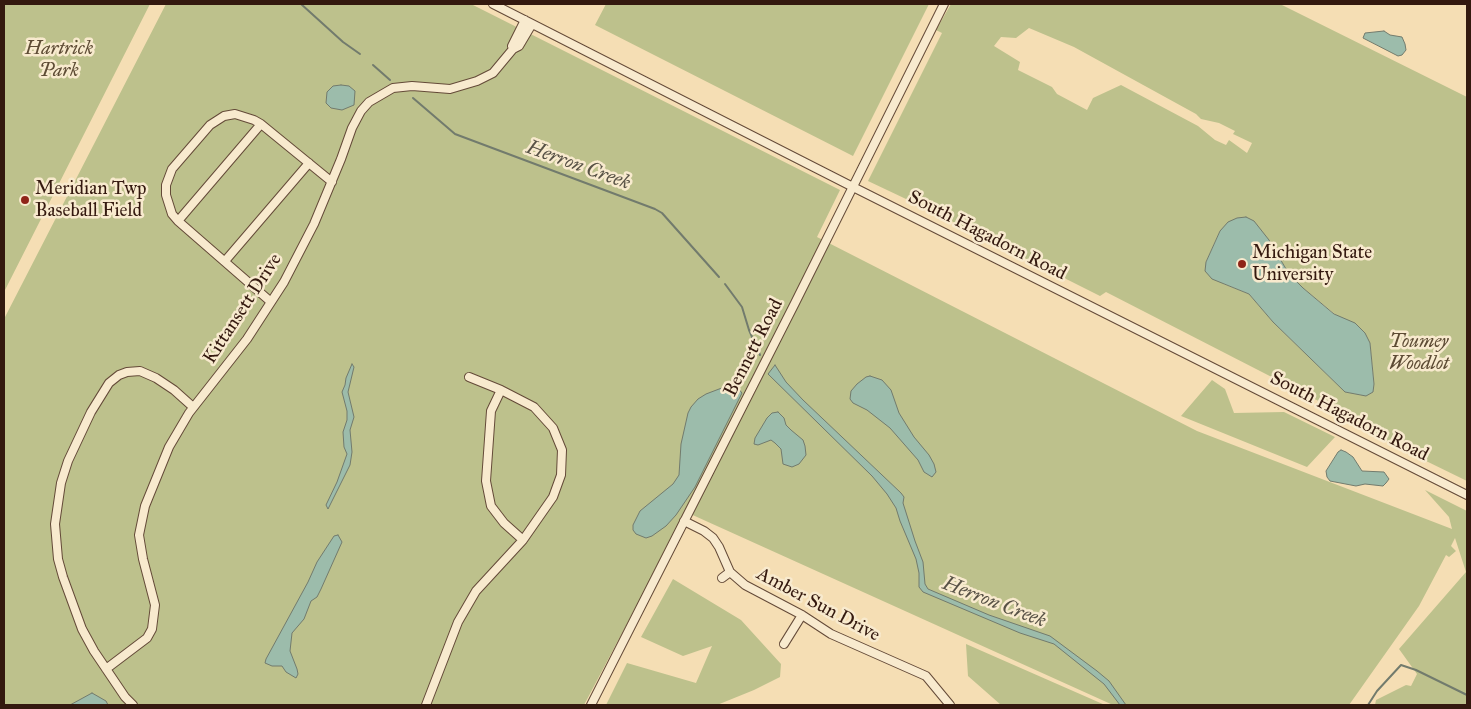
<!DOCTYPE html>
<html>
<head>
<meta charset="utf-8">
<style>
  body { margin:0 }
  #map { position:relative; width:1471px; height:709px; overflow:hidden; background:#f5deb4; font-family:"IM FELL Great Primer",serif }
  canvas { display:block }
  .frame { position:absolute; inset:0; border:5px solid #34190f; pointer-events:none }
</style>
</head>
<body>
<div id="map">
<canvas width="1471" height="709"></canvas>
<div class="frame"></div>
</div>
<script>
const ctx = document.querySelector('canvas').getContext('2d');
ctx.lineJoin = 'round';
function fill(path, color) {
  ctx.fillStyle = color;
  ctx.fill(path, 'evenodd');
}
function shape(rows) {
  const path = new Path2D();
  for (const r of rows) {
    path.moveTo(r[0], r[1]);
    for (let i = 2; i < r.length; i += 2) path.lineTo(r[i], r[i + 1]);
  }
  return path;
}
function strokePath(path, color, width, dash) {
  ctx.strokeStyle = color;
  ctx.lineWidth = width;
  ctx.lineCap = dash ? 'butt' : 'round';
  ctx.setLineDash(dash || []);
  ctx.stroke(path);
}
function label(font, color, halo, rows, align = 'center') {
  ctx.font = font + ' "IM FELL Great Primer",serif';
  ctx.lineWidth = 5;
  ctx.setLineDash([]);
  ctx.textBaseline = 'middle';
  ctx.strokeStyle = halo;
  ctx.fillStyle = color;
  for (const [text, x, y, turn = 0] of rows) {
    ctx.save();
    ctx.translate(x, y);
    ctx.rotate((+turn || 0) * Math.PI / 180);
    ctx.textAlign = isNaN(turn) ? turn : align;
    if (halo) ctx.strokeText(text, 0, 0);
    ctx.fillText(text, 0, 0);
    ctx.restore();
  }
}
const green = shape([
  [4,4,150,4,4,292],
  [166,4,471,4,840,190,817,237,1197,431,1452,529,1449,517,1425,490,1467,511,1467,705,1375,705,1376,700,1406,685,1411,686,1417,674,1399,649,1466,572,1455,538,1451,546,1456,551,1449,557,1446,555,1419,606,1349,705,1113,705,686,512,584,705,4,705,4,319],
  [606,4,929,4,853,156,595,25],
  [951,4,1280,4,1467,97,1467,481,1334,416,1336,410,1106,292,1100,296,925,208,868,181,942,33,936,30],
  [1029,28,1074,47,1196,114,1201,119,1219,123,1235,131,1233,134,1252,143,1247,153,1229,140,1226,145,1215,140,1198,126,1121,85,1093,98,1087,110,1057,94,1052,87,1018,70,1020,62,994,46,1001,37,1016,38],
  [1220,231,1269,240,1289,274,1303,288,1370,343,1374,383,1373,392,1366,395,1345,392,1273,322,1249,294,1224,284,1206,262],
  [1212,380,1225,389,1234,413,1284,412,1335,437,1307,467,1181,416],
  [673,579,741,620,781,664,780,677,754,690,717,705,606,705,627,663,696,683,712,646,683,656,641,637],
  [966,644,1105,705,1001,705,968,676]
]);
const water = shape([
  [1384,31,1390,35,1402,37,1405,44,1406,50,1402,55,1398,56,1363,38,1365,33,1384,31],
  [341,85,349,86,355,91,354,105,342,110,331,108,326,103,327,92,333,86,341,85],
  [1246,217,1254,221,1269,240,1289,274,1303,288,1334,314,1355,323,1365,333,1370,343,1374,384,1373,392,1366,396,1345,392,1273,322,1249,294,1212,279,1205,271,1206,262,1220,231,1228,222,1237,218,1246,217],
  [352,364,354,367,348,392,354,417,350,430,352,452,350,465,328,509,326,505,337,482,347,454,344,447,343,432,347,420,347,411,342,392,345,385,346,378,352,364],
  [775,365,786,382,803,400,901,493,904,497,903,503,915,541,923,562,925,584,928,589,989,615,1050,636,1097,671,1109,681,1126,705,1120,705,1104,684,1054,644,1020,633,923,592,919,587,919,573,916,559,900,521,896,508,887,494,872,476,768,374,775,365],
  [870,376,882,380,891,390,899,413,914,437,929,455,934,464,936,472,932,477,924,472,918,460,890,428,867,410,853,403,850,399,851,391,857,384,866,377,870,376],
  [727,386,738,388,742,393,695,487,676,515,666,526,652,536,646,538,636,534,633,530,633,525,640,511,673,484,679,475,681,444,688,413,691,407,698,399,706,394,727,386],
  [778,412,784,418,786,425,791,430,803,440,805,446,806,455,799,464,792,467,783,464,781,449,775,443,771,440,758,445,754,444,755,438,767,418,772,413,778,412],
  [1341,450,1346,452,1353,457,1362,471,1384,472,1389,479,1386,483,1383,486,1365,484,1356,486,1330,481,1327,477,1326,471,1338,452,1341,450],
  [338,535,342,542,321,589,317,597,311,601,304,619,292,633,290,651,297,669,298,674,296,678,286,672,282,666,272,666,265,663,266,659,308,582,317,562,334,536,338,535],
  [92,693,106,701,108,705,70,705,92,693]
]);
const stream = shape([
  [301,4,343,42,360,54],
  [373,65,390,80],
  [413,98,455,134,655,209,662,213,719,277],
  [725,284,742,307,749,330,760,355],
  [1368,705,1377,691,1401,665,1416,670,1467,695]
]);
const minor = shape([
  [493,4,853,187,1467,495],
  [513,49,512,46,525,20],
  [178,221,261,124],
  [225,261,309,163],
  [271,302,178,221,172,214,166,195,166,185,172,169,210,125,224,116,235,114,254,120,261,124,332,182],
  [501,390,491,411,486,481,491,506,504,523,523,540],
  [684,521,704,531,713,538,719,547,730,572,745,585,802,615,831,634,926,676,950,705],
  [722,578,730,572],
  [784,644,802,615],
  [106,669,147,638,152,629,155,605,143,559,139,535,145,506,169,447,189,413,247,339,284,282,314,224,341,159,352,128,361,111,369,102,393,88,412,86,450,89,477,81,493,73,513,49,519,46,532,24],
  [133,705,125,697,94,651,82,629,63,577,58,559,55,524,61,483,68,461,91,412,109,383,119,375,127,372,140,371,156,378,174,390,193,407],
  [426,705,458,622,476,591,523,540,553,497,561,475,562,450,553,428,534,407,501,390,469,377],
  [591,705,795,303,944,4]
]);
const markers = [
  [25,200,5,"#8f2418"],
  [1242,264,5,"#8f2418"]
];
const parkNames = [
  ["Hartrick",59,49],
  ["Park",59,71],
  ["Toumey",1419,342],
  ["Woodlot",1419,364]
];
const poiNames = [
  ["Meridian Twp",35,189],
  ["Baseball Field",35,211],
  ["Michigan State",1252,253],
  ["University",1252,275]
];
const streetNames = [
  ["South Hagadorn Road",987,236,27],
  ["Kittansett Drive",243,309,-57],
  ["Bennett Road",754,348,-63],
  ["South Hagadorn Road",1349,417,27],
  ["Amber Sun Drive",818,605,28]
];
const waterNames = [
  ["Herron Creek",578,166,20],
  ["Herron Creek",994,603,21]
];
fill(green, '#bdc18c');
fill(water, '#9cbcab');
strokePath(water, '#727b6d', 1);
strokePath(stream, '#727b6d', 2);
strokePath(minor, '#644a38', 10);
strokePath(minor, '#f8eace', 8);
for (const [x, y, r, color] of markers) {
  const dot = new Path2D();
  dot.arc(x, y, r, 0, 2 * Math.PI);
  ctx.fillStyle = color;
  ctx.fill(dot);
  strokePath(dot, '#f8eace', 2);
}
label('italic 19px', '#5d4b34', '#f8eace', parkNames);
label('19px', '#34190f', '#f8eace', poiNames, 'left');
label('19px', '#34190f', '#f8eace', streetNames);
label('italic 20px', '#585246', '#f8eace', waterNames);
</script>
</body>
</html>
